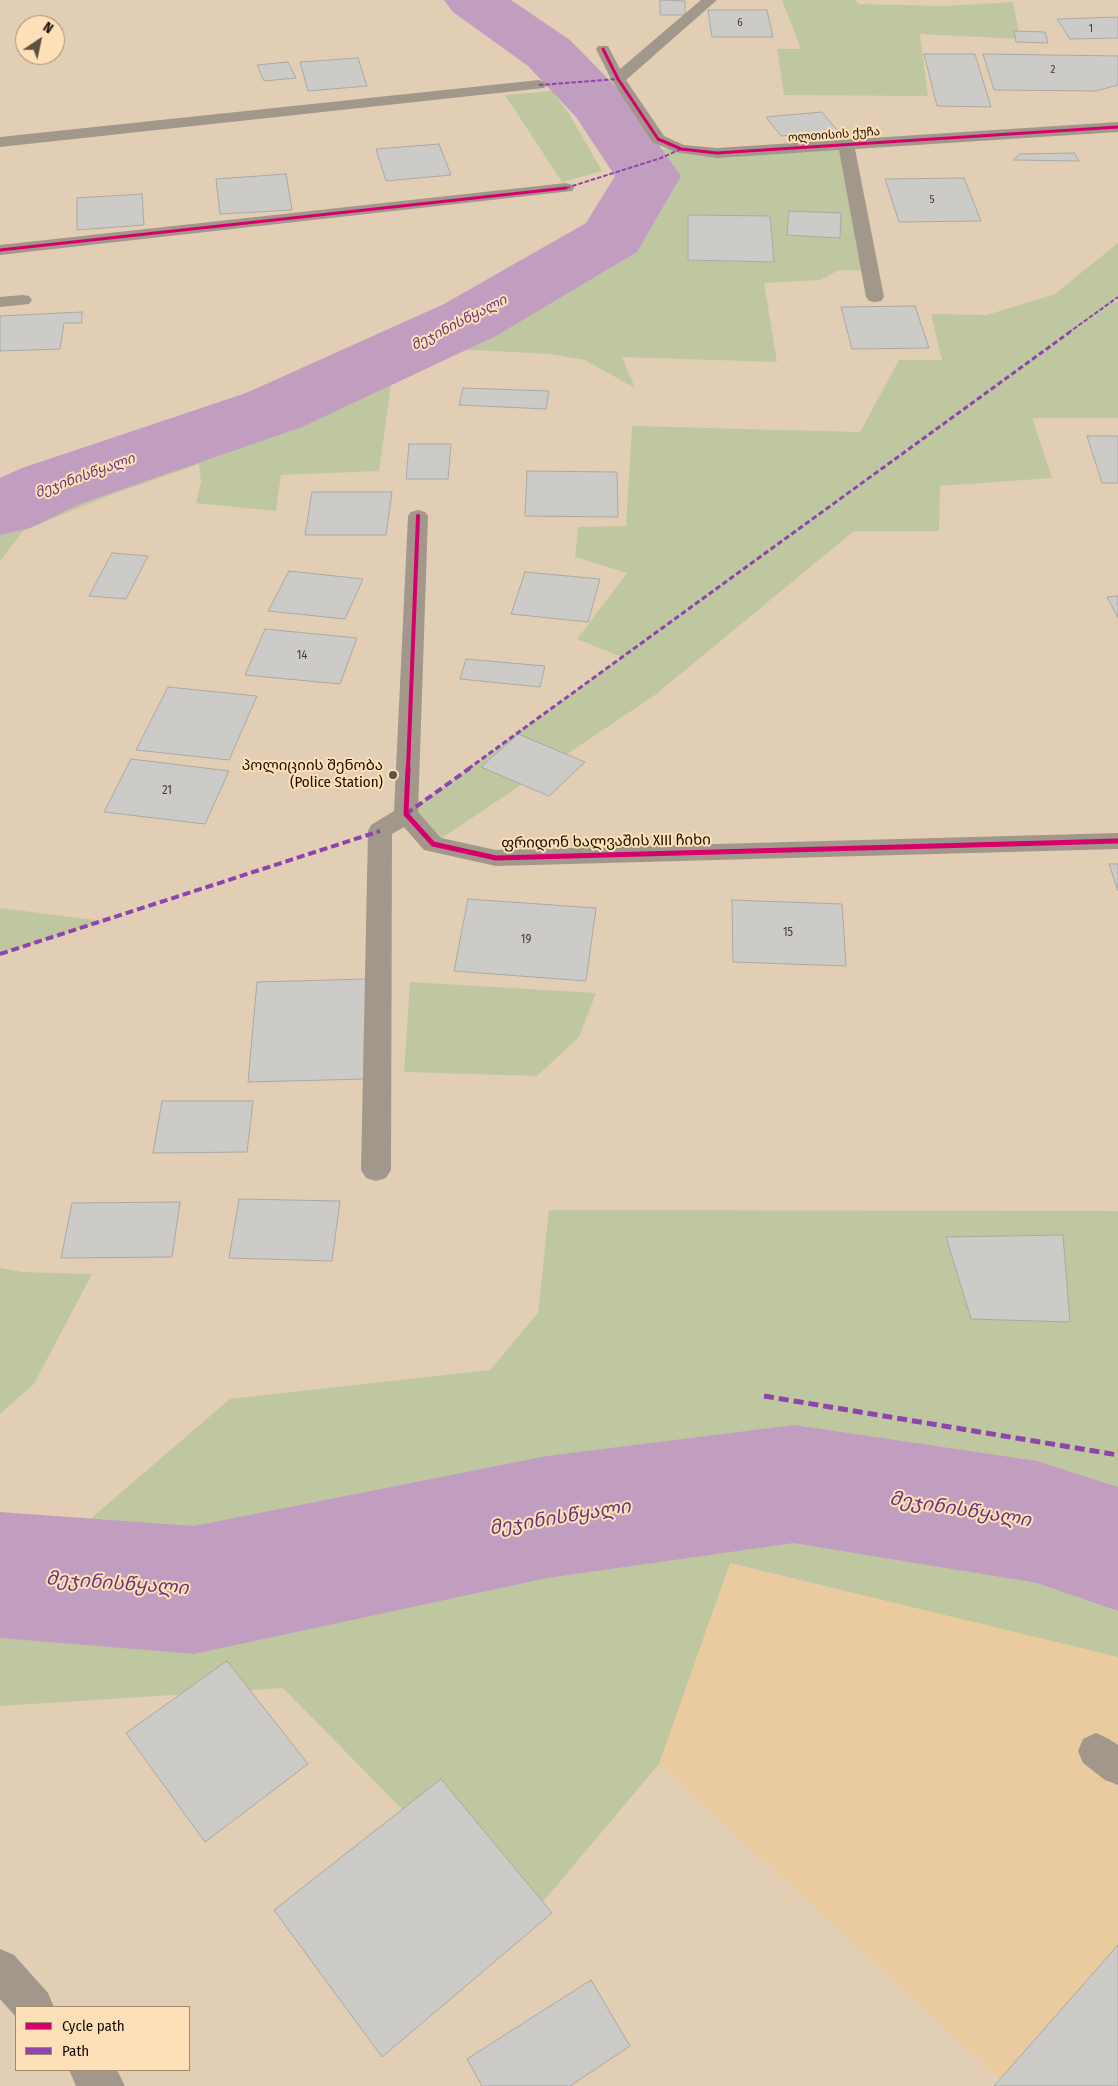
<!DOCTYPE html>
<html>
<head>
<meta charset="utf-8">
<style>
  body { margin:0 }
  #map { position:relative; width:1118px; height:2086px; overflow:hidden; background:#e2ceb4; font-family:"Fira Sans Condensed",sans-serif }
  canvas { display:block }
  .legend { position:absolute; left:15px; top:2006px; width:175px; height:65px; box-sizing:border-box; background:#fde0b8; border:1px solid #a18b6e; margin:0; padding:6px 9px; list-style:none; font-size:15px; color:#180c00 }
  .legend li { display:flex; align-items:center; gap:10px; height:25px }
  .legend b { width:25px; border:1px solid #a18b6e }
  .north { position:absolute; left:15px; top:15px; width:50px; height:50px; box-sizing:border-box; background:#fde0b8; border:1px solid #a18b6e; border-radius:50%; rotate:34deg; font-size:14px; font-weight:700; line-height:20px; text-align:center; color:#180c00 }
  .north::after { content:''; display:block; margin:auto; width:18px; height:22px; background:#5f503f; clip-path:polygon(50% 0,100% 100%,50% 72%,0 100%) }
</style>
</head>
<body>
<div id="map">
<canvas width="1118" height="2086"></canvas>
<ul class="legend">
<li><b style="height:6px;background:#d6006c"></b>Cycle path</li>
<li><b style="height:6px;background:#8e44ad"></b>Path</li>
</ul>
<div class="north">N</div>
</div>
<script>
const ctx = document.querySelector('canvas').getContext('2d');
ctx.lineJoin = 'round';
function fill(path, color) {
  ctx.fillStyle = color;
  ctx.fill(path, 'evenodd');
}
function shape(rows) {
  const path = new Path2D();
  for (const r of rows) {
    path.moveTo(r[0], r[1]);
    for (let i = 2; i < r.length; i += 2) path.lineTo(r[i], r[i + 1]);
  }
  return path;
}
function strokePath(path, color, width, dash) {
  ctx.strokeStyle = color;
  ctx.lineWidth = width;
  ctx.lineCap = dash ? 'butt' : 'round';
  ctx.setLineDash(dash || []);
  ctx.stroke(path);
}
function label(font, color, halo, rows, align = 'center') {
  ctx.font = font + ' "Fira Sans Condensed","Noto Sans Georgian",sans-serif';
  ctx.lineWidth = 4;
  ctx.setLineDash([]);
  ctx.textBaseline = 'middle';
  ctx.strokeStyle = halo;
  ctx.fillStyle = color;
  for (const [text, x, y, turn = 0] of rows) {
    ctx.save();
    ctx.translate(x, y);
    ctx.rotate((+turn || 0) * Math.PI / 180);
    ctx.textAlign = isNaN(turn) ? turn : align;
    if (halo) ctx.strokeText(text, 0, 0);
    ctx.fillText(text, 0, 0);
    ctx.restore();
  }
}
const built = shape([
  [730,1563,1118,1657,1118,2086,1008,2086,659,1764]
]);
const green = shape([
  [782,0,855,0,859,4,945,6,1013,2,1020,39,920,34,928,96,784,95,777,49,801,49],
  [552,91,568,112,602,171,562,182,505,95],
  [846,144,870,271,839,270,820,280,764,283,777,362,622,357,635,388,585,360,550,354,454,349,391,385,379,471,281,475,276,511,196,503,201,482,199,464,110,495,23,531,0,561,0,510,51,486,274,410,470,320,612,237,647,176,629,149,681,149,717,153],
  [1118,243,1118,297,1112,302,1118,302,1118,418,1032,418,1052,478,940,486,939,531,854,531,655,695,433,844,406,814,622,657,577,639,627,573,575,557,578,527,626,526,632,426,860,432,899,360,942,360,931,314,987,315,1055,294],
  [0,908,103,921,0,954],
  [410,982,596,993,579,1037,537,1076,404,1072],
  [549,1210,1118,1211,1118,1657,730,1563,659,1764,520,1929,283,1688,0,1706,0,1513,88,1521,230,1399,490,1370,538,1313],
  [0,1268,22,1272,92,1274,34,1384,0,1414]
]);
const river = shape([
  [444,0,511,0,570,40,621,92,681,176,637,252,496,336,302,427,80,504,30,528,0,535,0,478,22,468,246,393,444,304,586,223,615,176,576,117,528,66,453,12,444,0],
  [794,1425,1037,1461,1118,1487,1118,1611,1037,1583,794,1543,547,1578,194,1654,0,1638,0,1512,194,1526,547,1456,794,1425]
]);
const building = shape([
  [660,0,685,1,685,15,660,15,660,0],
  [708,10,767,10,773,37,712,37,708,10],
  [1118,17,1118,38,1070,39,1057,19,1118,17],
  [1014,31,1045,32,1048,43,1016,42,1014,31],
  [924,54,975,54,991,107,937,106,924,54],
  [983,54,1118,56,1118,85,1096,91,994,90,983,54],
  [358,58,367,86,308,91,300,62,358,58],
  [288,62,296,78,264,81,257,65,288,62],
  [822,112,838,131,781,136,766,117,822,112],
  [439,144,451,175,386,181,376,149,439,144],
  [1074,153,1079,161,1013,160,1020,154,1074,153],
  [286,174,292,210,220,214,216,179,286,174],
  [964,178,981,221,899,222,885,179,964,178],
  [142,194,144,225,77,230,77,198,142,194],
  [789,211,841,213,840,238,787,235,789,211],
  [688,215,770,216,774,262,688,260,688,215],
  [915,306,929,348,852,349,841,307,915,306],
  [82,312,82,323,64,323,60,349,0,351,0,316,82,312],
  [463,388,549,391,546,409,459,405,463,388],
  [1087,436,1118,436,1118,483,1102,483,1087,436],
  [409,444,451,444,448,479,406,479,409,444],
  [527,471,617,472,618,517,525,516,527,471],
  [312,492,392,492,386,535,305,535,312,492],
  [112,553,148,556,126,599,89,596,112,553],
  [289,571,363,579,345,619,268,611,289,571],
  [525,572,600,579,588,622,511,614,525,572],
  [1118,596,1118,618,1107,597,1118,596],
  [265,629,357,638,340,684,245,675,265,629],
  [466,659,545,666,540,687,460,679,466,659],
  [168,687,257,696,229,760,136,750,168,687],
  [518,734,585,762,549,796,481,767,518,734],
  [131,759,229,771,205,824,104,812,131,759],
  [1109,864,1118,864,1118,891,1109,864],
  [468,899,596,908,586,981,454,971,468,899],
  [732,900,842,904,846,966,733,962,732,900],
  [368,979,365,1079,248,1082,257,982,368,979],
  [162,1101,253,1101,247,1152,153,1153,162,1101],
  [239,1199,340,1201,332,1261,229,1258,239,1199],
  [180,1202,172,1257,61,1258,72,1203,180,1202],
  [1063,1235,1070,1322,971,1319,946,1237,1063,1235],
  [227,1661,308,1764,205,1842,126,1733,227,1661],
  [441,1779,552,1913,382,2057,274,1910,441,1779],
  [1118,1945,1118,2086,994,2086,1118,1945],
  [591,1980,630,2046,570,2086,482,2086,467,2059,591,1980]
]);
const minor = shape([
  [701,0,717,0,626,80,664,136,684,145,717,148,1118,122,1118,132,855,149,884,297,881,301,875,302,869,301,866,297,839,150,717,158,675,152,652,142,611,79,596,49,598,46,608,46,620,69,701,0],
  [539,80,544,82,547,85,544,88,0,147,0,137,539,80],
  [566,183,572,185,574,188,572,191,0,255,0,245,566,183],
  [23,295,29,296,32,300,29,304,0,307,0,297,23,295],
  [418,510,425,512,428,516,418,812,441,838,496,850,1118,833,1118,849,496,866,424,850,404,827,392,834,391,1170,386,1178,376,1181,366,1178,361,1170,368,831,371,825,394,811,408,516,411,512,418,510],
  [1096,1733,1109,1739,1118,1745,1118,1785,1105,1780,1083,1763,1078,1751,1083,1739,1096,1733],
  [0,1949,14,1955,48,1993,54,2007,16,2007,16,2017,0,1999,0,1949],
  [69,2070,117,2070,125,2086,76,2086,69,2070]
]);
const quietFar3 = shape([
  [539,85,618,79],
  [566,188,661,158,681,149],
  [1068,333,1118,297]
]);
const quietFar2 = shape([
  [468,769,1070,332]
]);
const quietFar1 = shape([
  [406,814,470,768],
  [0,954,380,831]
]);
const quiet = shape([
  [764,1396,1118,1455]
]);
const cyclewayFar2 = shape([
  [603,49,618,79,658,139,681,149,717,153,1118,127],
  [0,250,566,188]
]);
const cyclewayFar1 = shape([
  [408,769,418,516]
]);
const cycleway = shape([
  [408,768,406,814,433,844,496,858,1118,841]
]);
const markers = [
  [393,775,5,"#5f503f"]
];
const farNumbernames = [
  ["6",740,23],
  ["1",1091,29],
  ["2",1053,70],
  ["5",932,200]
];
const farStreetnames = [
  ["ოლთისის ქუჩა",834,135,-4]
];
const numberNames = [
  ["14",302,656],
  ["21",167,791],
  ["15",788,933],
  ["19",526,940]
];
const farWaternames = [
  ["მეჯინისწყალი",459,323,-27],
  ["მეჯინისწყალი",85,476,-20]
];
const poiNames = [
  ["პოლიციის შენობა",383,766],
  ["(Police Station)",383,783]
];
const streetNames = [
  ["ფრიდონ ხალვაშის XIII ჩიხი",606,842,-1]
];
const nearWaternames = [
  ["მეჯინისწყალი",960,1510,9],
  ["მეჯინისწყალი",560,1518,-9],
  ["მეჯინისწყალი",117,1584,4]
];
fill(built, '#eacba0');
fill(green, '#bfc7a1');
fill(river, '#c19ec0');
fill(building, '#cdcbc8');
strokePath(building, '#aaa8a4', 1);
fill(minor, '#a1978a');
strokePath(quietFar3, '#8e44ad', 2, [4.5, 2]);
strokePath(quietFar2, '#8e44ad', 3, [5.5, 3]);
strokePath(quietFar1, '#8e44ad', 4, [8, 4]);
strokePath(quiet, '#8e44ad', 5, [10, 5]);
strokePath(cyclewayFar2, '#d6006c', 3);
strokePath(cyclewayFar1, '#d6006c', 4);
strokePath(cycleway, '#d6006c', 5);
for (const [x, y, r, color] of markers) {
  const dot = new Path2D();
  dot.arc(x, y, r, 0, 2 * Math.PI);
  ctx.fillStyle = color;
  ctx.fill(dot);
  strokePath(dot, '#fde0b8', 2);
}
label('11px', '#453c32', null, farNumbernames);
label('12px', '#180c00', '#fde0b8', farStreetnames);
label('12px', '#453c32', null, numberNames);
label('italic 14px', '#68347c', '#fde0b8', farWaternames);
label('15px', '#180c00', '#fde0b8', poiNames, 'right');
label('15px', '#180c00', '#fde0b8', streetNames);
label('italic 19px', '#68347c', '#fde0b8', nearWaternames);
</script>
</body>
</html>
